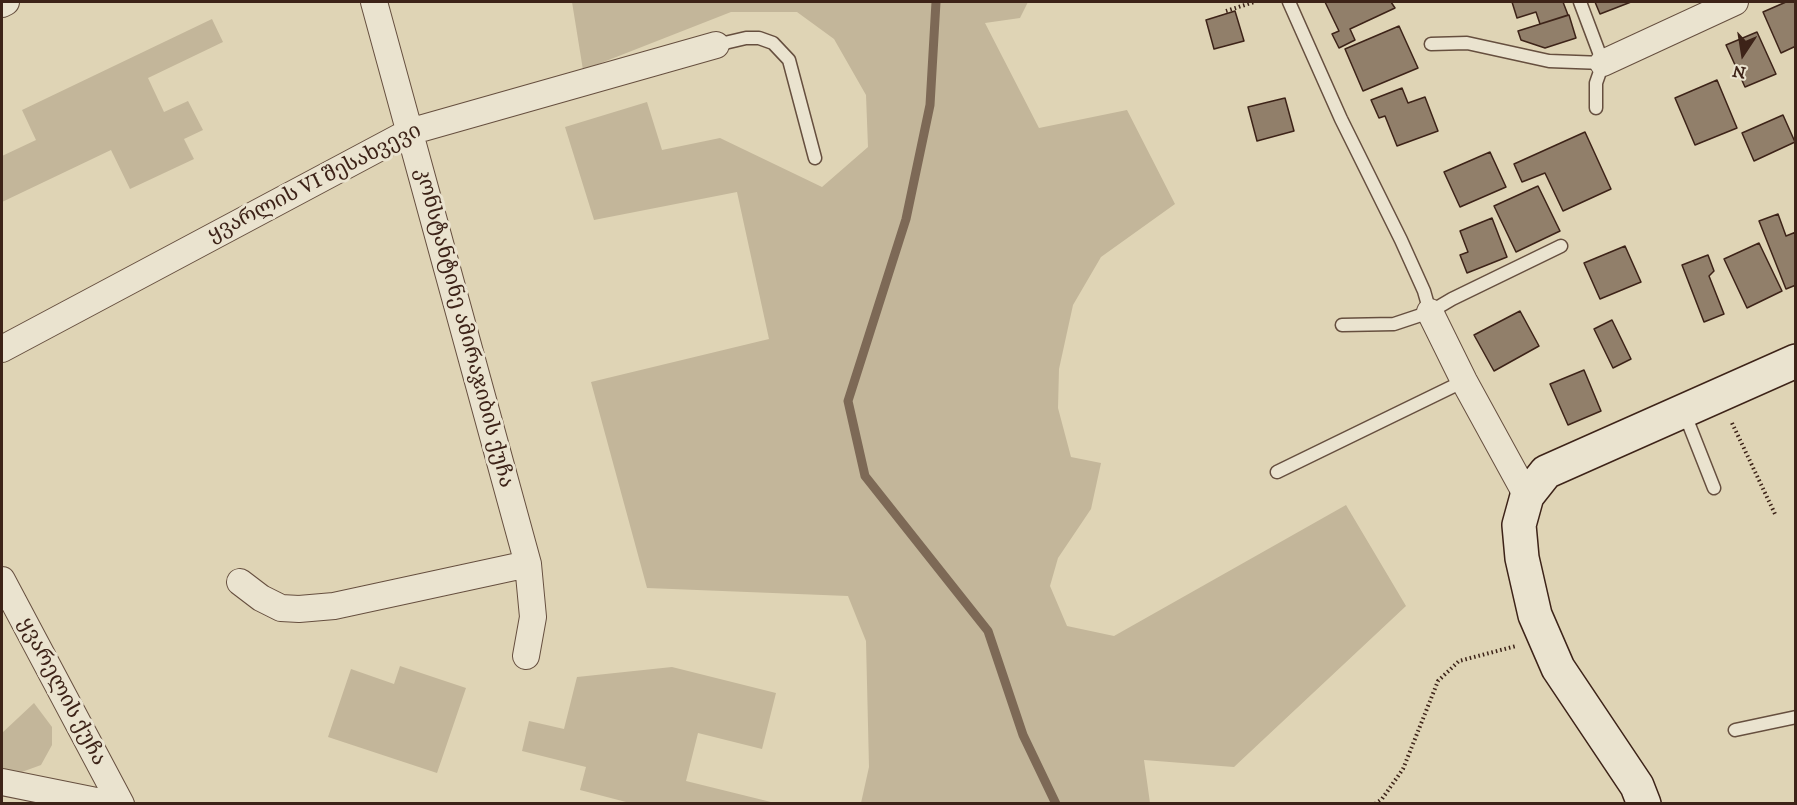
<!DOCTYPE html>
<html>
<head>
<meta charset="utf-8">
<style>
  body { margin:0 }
  #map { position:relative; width:1797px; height:805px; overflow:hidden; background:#dfd4b5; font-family:"IM FELL DW Pica",serif }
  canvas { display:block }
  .frame { position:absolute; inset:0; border:3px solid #3d2318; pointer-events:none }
  .north { position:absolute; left:1713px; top:24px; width:60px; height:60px; -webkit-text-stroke:4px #eae3cf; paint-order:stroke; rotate:192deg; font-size:16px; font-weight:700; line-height:24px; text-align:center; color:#3d2318 }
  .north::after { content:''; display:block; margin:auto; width:21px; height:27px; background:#3d2318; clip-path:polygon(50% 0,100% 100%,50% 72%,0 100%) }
</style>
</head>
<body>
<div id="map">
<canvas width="1797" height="805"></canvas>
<div class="frame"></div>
<div class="north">N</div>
</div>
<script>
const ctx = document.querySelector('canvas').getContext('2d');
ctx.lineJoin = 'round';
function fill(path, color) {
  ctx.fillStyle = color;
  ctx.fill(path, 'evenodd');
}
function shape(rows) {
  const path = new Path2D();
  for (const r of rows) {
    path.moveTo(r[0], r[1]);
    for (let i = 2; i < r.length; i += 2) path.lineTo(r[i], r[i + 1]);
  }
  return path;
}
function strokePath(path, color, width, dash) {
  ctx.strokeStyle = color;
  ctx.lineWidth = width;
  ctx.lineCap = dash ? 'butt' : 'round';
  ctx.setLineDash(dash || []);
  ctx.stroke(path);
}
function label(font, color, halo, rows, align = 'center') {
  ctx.font = font + ' "IM FELL DW Pica","Noto Serif Georgian",serif';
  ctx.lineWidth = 6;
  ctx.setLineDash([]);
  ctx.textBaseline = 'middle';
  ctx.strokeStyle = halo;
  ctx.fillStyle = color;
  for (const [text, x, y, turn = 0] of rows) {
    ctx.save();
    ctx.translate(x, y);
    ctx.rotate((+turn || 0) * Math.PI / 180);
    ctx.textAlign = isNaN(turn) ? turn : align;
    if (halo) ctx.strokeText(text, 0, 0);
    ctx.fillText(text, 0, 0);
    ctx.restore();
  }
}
const green = shape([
  [572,2,1028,2,1020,18,985,23,1039,128,1127,110,1175,204,1101,257,1073,305,1059,369,1058,408,1071,457,1101,463,1091,509,1058,558,1050,586,1067,626,1114,636,1346,505,1406,606,1234,767,1144,760,1150,803,861,803,869,767,866,641,848,596,647,588,591,382,769,339,737,192,594,220,565,127,647,102,662,150,720,138,822,187,868,147,866,95,834,39,797,12,731,12,583,70],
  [212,19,223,42,148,78,164,112,188,101,203,130,184,139,194,159,130,189,111,150,2,202,2,156,36,140,22,110],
  [400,666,466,688,437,773,328,737,351,669,394,684],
  [672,667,776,693,762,749,698,733,686,781,775,803,626,803,626,802,580,790,586,767,522,751,529,721,564,729,577,677],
  [34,703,52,727,52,745,41,765,19,773,2,768,2,733]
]);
const stream = shape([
  [936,2,930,105,906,219,848,401,865,476,988,631,1023,735,1056,804]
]);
const building = shape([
  [1325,2,1391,2,1395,8,1350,29,1355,40,1339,48,1332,34,1339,31,1325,2],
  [1512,2,1563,2,1568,15,1540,24,1536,12,1517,18,1512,2],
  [1595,2,1631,2,1600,14,1595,2],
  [1786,2,1796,2,1796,46,1781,53,1763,12,1786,2],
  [1235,11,1244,41,1214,49,1206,20,1235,11],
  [1569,15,1576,38,1545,48,1521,40,1518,31,1569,15],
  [1399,26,1418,68,1363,91,1345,49,1399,26],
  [1757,32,1776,74,1745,87,1726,45,1757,32],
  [1717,80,1737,128,1695,145,1675,98,1717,80],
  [1402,88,1408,103,1425,97,1438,131,1397,146,1385,116,1379,118,1371,100,1402,88],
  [1285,98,1294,131,1257,141,1248,107,1285,98],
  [1783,115,1795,142,1754,161,1742,133,1783,115],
  [1585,132,1611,189,1563,211,1545,173,1522,182,1514,164,1585,132],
  [1490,152,1506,187,1460,207,1444,172,1490,152],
  [1538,186,1560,231,1516,252,1494,206,1538,186],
  [1778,214,1786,236,1796,232,1796,285,1786,289,1759,221,1778,214],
  [1492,218,1507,257,1467,273,1460,255,1468,252,1460,231,1492,218],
  [1759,243,1782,291,1747,308,1724,259,1759,243],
  [1625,246,1641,282,1600,299,1584,263,1625,246],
  [1708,255,1714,271,1709,276,1724,314,1704,322,1682,265,1708,255],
  [1520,311,1539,346,1494,371,1474,335,1520,311],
  [1612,320,1631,359,1613,368,1594,329,1612,320],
  [1584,370,1601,411,1568,425,1550,384,1584,370]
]);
const path = shape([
  [1226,11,1254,2],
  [1732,423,1775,514],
  [1375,804,1382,799,1403,769,1438,681,1459,661,1516,646]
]);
const lane = shape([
  [1289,2,1341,119,1401,240,1424,291,1430,312],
  [1580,2,1603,63,1596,83,1596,108],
  [1431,44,1467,43,1549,61,1603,63],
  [716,45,746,38,759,38,773,43,789,60,815,158],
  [1342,325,1394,324,1430,312,1452,299,1561,246],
  [1684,412,1714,488],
  [1277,472,1464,381],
  [1735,730,1796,717]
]);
const street = shape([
  [374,2,528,564,533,617,526,656],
  [2,4,6,2],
  [1603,63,1735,2],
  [1430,312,1464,381,1527,496],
  [2,349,409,132,716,45],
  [2,580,121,804],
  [240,582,261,598,281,608,299,609,334,606,528,564],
  [2,782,111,804]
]);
const secondary = shape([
  [1644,804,1637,786,1558,668,1535,615,1522,558,1519,525,1527,496,1546,472,1796,361]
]);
const streetNames = [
  ["ყვარლის VI შესახვევი",315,184,-27],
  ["კონსტანტინე ამირაჯიბის ქუჩა",463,328,75],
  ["ყვარელის ქუჩა",61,692,62]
];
fill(green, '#c3b69a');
strokePath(stream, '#7d6956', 9);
fill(building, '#917f6a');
strokePath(building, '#3d2318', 1.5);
strokePath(lane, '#664f3f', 15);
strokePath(street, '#664f3f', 28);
strokePath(secondary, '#3d2318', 36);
strokePath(path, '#3d2318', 4, [1.5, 3]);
strokePath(lane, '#eae3cf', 12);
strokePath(street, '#eae3cf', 26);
strokePath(secondary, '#eae3cf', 33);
label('21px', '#3d2318', '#eae3cf', streetNames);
</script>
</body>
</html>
